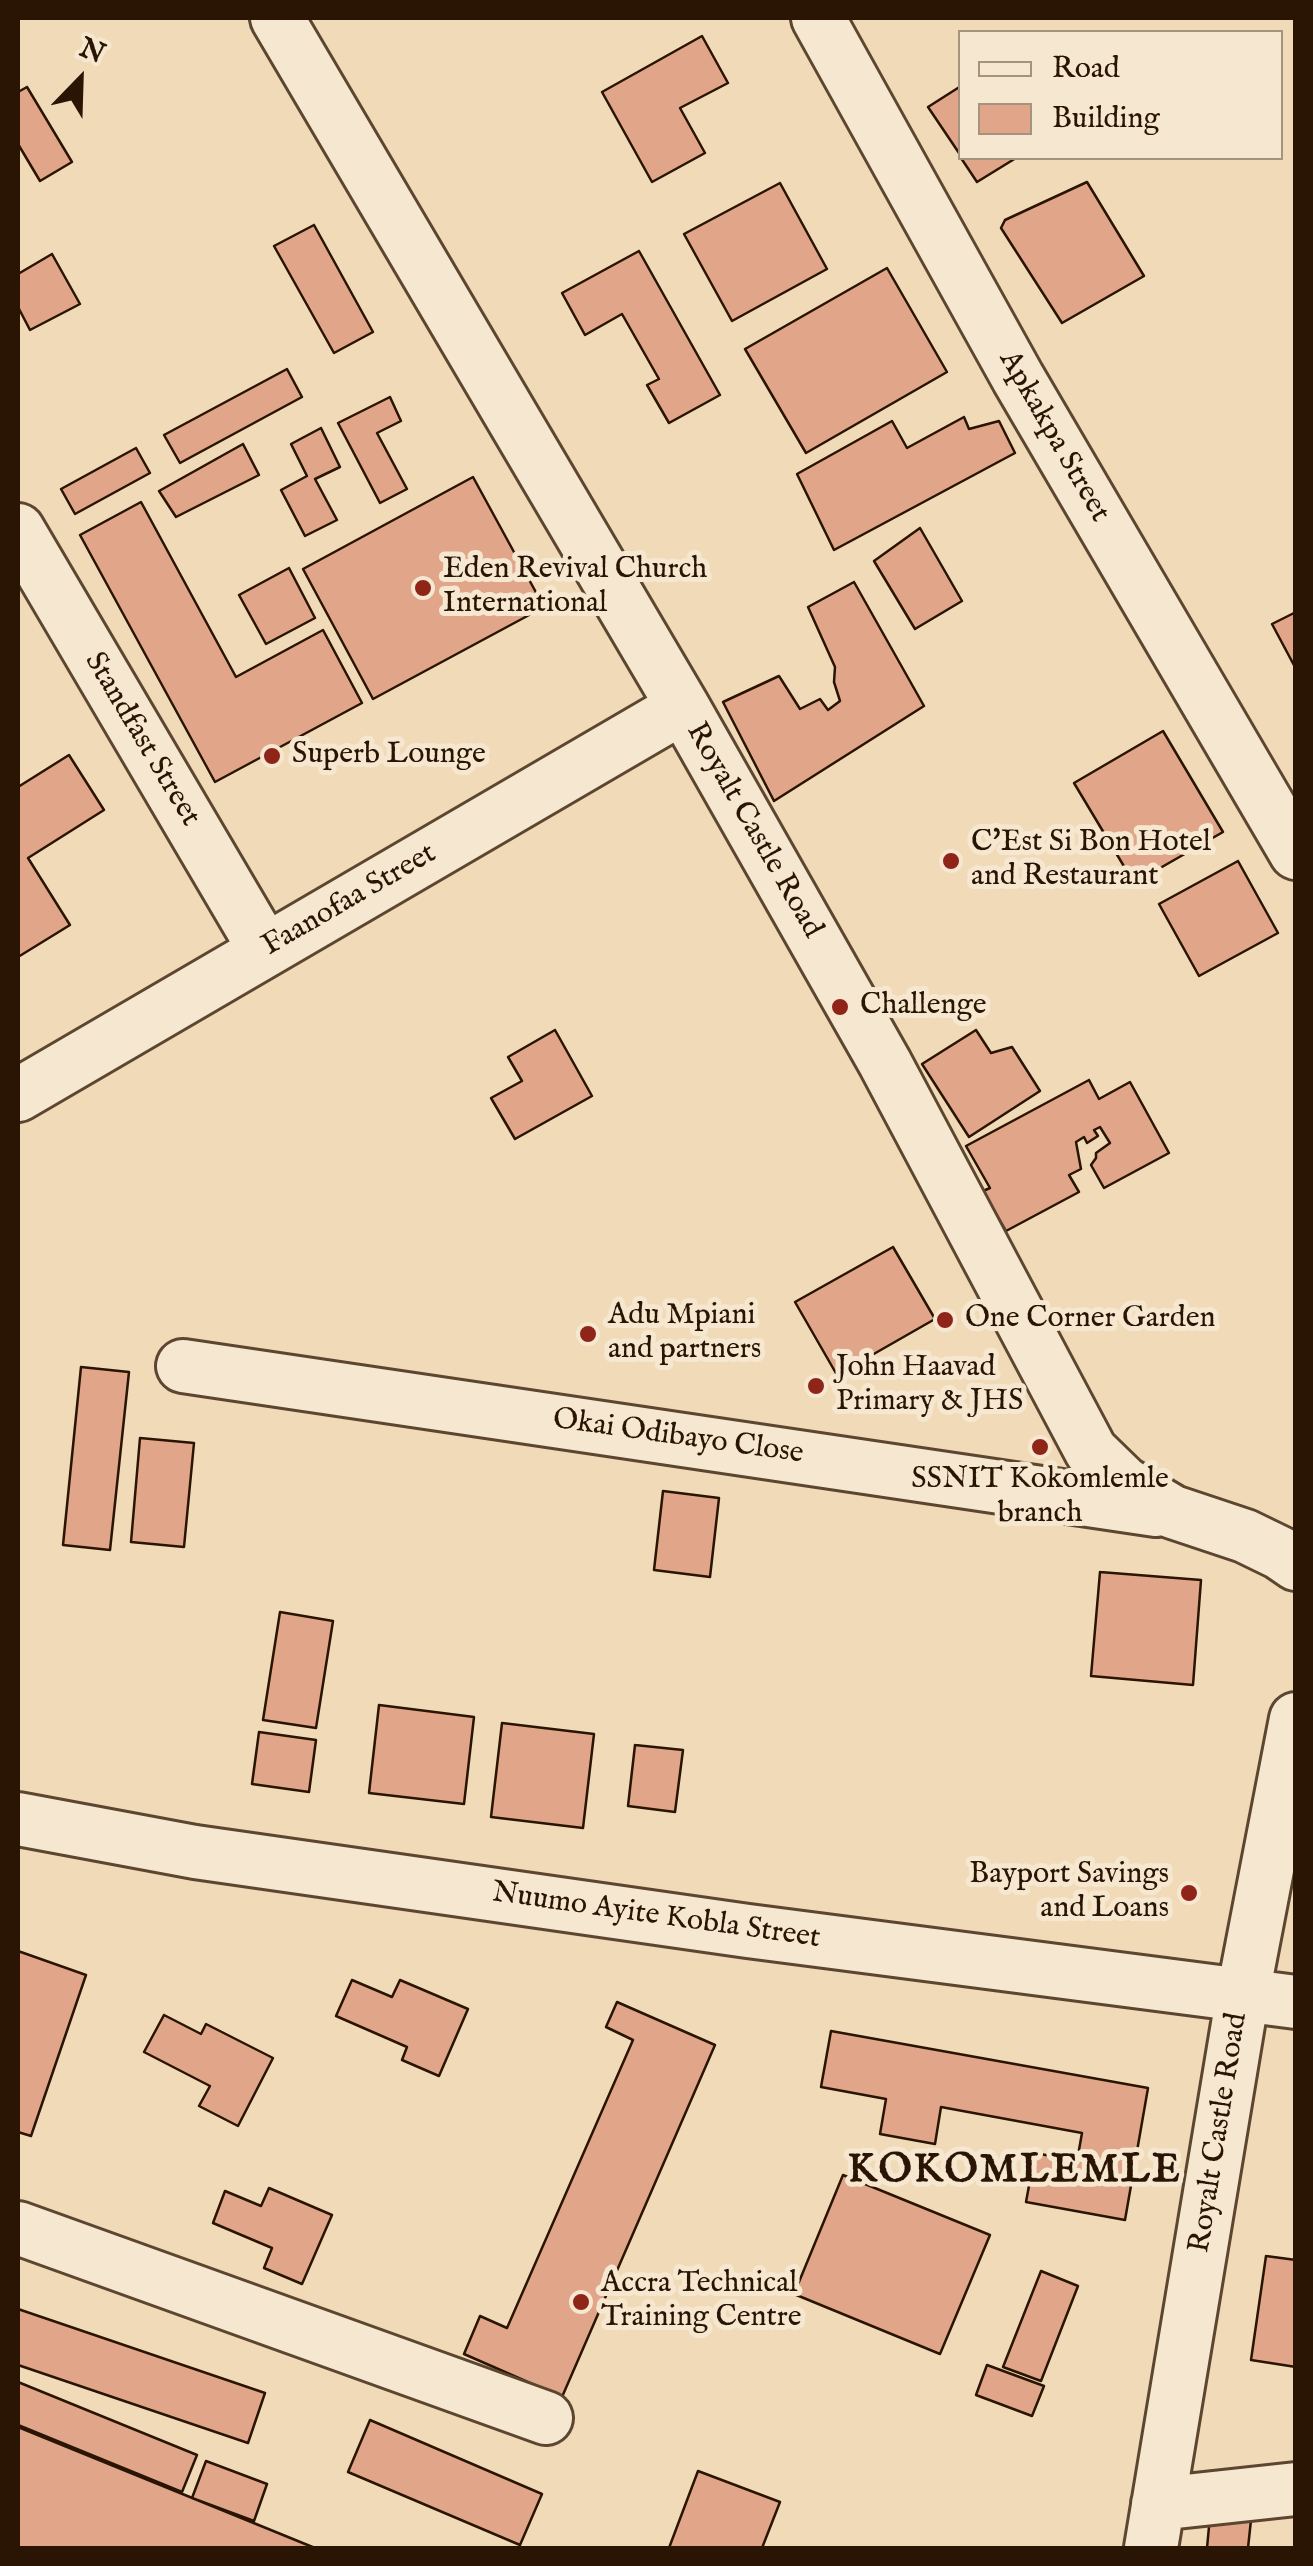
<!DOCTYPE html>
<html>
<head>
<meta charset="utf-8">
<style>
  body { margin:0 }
  #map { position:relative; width:1313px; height:2566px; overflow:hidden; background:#f1dab7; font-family:"IM FELL English",serif }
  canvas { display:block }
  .frame { position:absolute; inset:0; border:20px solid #2a1403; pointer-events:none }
  .legend { position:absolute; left:958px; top:30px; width:325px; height:130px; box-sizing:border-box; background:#f6e7d0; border:2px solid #a4937e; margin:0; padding:12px 18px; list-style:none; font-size:30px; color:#2a1403 }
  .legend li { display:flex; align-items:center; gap:20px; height:50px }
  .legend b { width:50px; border:2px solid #a4937e }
  .north { position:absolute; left:30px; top:30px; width:100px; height:100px; -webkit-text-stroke:8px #f6e7d0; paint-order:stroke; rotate:23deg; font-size:28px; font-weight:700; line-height:40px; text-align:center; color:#2a1403 }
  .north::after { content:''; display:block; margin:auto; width:35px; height:45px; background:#2a1403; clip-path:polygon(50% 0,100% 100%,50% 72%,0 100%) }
</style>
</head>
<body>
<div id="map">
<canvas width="1313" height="2566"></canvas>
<div class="frame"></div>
<ul class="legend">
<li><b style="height:12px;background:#f6e7d0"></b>Road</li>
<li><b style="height:28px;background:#e1a689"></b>Building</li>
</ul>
<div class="north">N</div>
</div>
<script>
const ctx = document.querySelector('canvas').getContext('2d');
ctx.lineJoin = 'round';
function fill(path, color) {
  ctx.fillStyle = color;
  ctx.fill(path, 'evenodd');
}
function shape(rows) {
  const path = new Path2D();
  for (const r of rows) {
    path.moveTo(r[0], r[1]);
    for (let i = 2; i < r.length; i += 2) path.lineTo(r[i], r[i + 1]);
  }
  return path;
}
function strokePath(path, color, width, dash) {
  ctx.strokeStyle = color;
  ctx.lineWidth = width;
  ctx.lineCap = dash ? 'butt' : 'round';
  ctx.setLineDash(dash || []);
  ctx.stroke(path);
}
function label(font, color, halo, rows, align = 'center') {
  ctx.font = font + ' "IM FELL English",serif';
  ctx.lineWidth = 10;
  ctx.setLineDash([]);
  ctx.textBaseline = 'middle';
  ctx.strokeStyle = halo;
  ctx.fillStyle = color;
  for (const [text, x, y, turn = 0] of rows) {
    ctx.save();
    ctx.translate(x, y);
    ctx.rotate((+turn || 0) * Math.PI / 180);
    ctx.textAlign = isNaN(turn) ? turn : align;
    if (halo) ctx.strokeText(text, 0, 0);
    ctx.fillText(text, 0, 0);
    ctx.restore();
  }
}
const building = shape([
  [702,36,728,83,680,108,705,153,652,182,602,92,702,36],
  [961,86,961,156,928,107,961,86],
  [27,87,72,162,40,181,18,144,18,92,27,87],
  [961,158,1016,158,977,182,961,158],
  [1087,182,1144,276,1062,323,1001,228,1005,220,1087,182],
  [780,183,827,269,732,321,684,234,780,183],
  [314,225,373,332,334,353,274,246,314,225],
  [639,251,720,395,669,423,647,385,659,379,622,314,585,335,562,293,639,251],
  [52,254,80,304,30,330,18,307,18,274,52,254],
  [887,268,947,372,806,453,745,349,887,268],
  [287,369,302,397,180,463,164,435,287,369],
  [390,397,401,421,377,433,407,489,380,503,338,423,390,397],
  [964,417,969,429,999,421,1015,453,834,550,797,474,892,421,907,448,964,417],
  [321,428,340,467,315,479,337,520,305,536,281,490,307,476,291,444,321,428],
  [243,444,259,475,176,517,159,491,243,444],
  [136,448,150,473,75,514,61,489,136,448],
  [473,477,544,607,373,699,303,569,473,477],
  [141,502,236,677,323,630,362,703,215,782,80,535,141,502],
  [920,528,962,601,915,629,874,561,920,528],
  [289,568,315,618,266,644,239,595,289,568],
  [854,582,924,706,774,801,723,702,779,676,800,709,820,699,828,710,840,701,834,682,835,667,808,607,854,582],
  [1296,612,1296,669,1272,624,1296,612],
  [1163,731,1223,832,1134,883,1074,783,1163,731],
  [69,755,104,810,28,858,70,925,18,957,18,787,69,755],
  [1238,861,1278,933,1199,976,1159,904,1238,861],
  [555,1030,592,1096,515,1139,491,1098,522,1081,508,1057,555,1030],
  [976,1030,991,1053,1012,1047,1040,1091,969,1137,922,1064,976,1030],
  [1089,1080,1099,1099,1130,1082,1169,1153,1104,1188,1091,1165,1096,1158,1096,1153,1110,1143,1100,1127,1094,1130,1098,1136,1087,1143,1084,1137,1076,1142,1081,1169,1069,1175,1079,1192,1006,1231,983,1191,990,1188,966,1146,1089,1080],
  [893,1247,935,1319,837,1375,795,1302,893,1247],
  [81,1367,129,1372,110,1550,63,1545,81,1367],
  [140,1438,194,1443,184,1547,131,1542,140,1438],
  [663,1491,719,1498,710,1577,654,1570,663,1491],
  [1100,1572,1201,1580,1193,1685,1091,1676,1100,1572],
  [280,1612,333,1621,316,1728,263,1720,280,1612],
  [379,1705,474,1717,464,1804,369,1793,379,1705],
  [502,1723,594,1734,583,1828,491,1817,502,1723],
  [259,1732,316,1740,309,1792,252,1784,259,1732],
  [635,1745,683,1750,675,1812,628,1806,635,1745],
  [18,1951,86,1975,31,2136,18,2132,18,1951],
  [352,1980,392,1997,400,1980,468,2009,439,2076,402,2060,407,2047,336,2016,352,1980],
  [617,2002,715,2045,562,2397,464,2354,480,2316,507,2328,633,2040,606,2027,617,2002],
  [164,2015,201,2034,206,2024,273,2058,238,2126,199,2106,210,2086,144,2052,164,2015],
  [831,2031,1148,2088,1125,2220,1026,2202,1035,2153,1077,2161,1082,2133,941,2107,935,2144,880,2134,886,2099,821,2087,831,2031],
  [843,2175,990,2235,940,2354,794,2294,843,2175],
  [269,2188,332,2215,302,2284,264,2268,272,2248,213,2223,225,2191,261,2206,269,2188],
  [1266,2256,1296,2260,1296,2367,1251,2360,1266,2256],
  [1041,2271,1078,2286,1041,2381,1003,2367,1041,2271],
  [18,2309,265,2393,248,2443,18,2365,18,2309],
  [987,2365,1044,2386,1032,2416,976,2395,987,2365],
  [18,2382,197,2455,182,2492,18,2425,18,2382],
  [370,2420,542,2494,520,2545,348,2472,370,2420],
  [18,2427,315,2548,18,2548,18,2427],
  [206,2461,267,2484,254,2521,192,2498,206,2461],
  [698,2471,780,2502,762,2548,669,2548,698,2471],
  [1210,2516,1251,2520,1248,2548,1207,2548,1210,2516]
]);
const minor = shape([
  [277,18,683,707,885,1063,1091,1451,1124,1483,1173,1512,1245,1536,1280,1553,1296,1564],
  [818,18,1018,378,1296,853],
  [18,530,265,950],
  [18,1095,683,707],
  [183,1366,1156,1510],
  [18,1819,195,1852,748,1931,1296,2002],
  [18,2228,546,2418],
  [1158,2504,1296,2489],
  [1151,2548,1243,1994,1296,1719]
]);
const markers = [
  [423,588,10,"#8f2418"],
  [272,756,10,"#8f2418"],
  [951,861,10,"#8f2418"],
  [840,1007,10,"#8f2418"],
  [945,1320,10,"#8f2418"],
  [588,1334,10,"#8f2418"],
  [816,1386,10,"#8f2418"],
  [1040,1447,10,"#8f2418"],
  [1189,1893,10,"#8f2418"],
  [581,2302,10,"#8f2418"]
];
const streetNames = [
  ["Apkakpa Street",1053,437,60],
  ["Standfast Street",141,740,59],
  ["Royalt Castle Road",753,831,60],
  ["Faanofaa Street",350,901,-30],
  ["Okai Odibayo Close",678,1438,8],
  ["Nuumo Ayite Kobla Street",656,1917,8],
  ["Royalt Castle Road",1220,2133,-81]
];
const poiNames = [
  ["Eden Revival Church",443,571],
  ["International",443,605],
  ["Superb Lounge",292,756],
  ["C'Est Si Bon Hotel",971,844],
  ["and Restaurant",971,878],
  ["Challenge",860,1007],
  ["Adu Mpiani",608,1317],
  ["and partners",608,1351],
  ["One Corner Garden",965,1320],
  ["John Haavad",836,1369],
  ["Primary & JHS",836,1403],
  ["SSNIT Kokomlemle",1040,1481,"center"],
  ["branch",1040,1515,"center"],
  ["Bayport Savings",1169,1876,"right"],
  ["and Loans",1169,1910,"right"],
  ["Accra Technical",601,2285],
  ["Training Centre",601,2319]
];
const districtNames = [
  ["KOKOMLEMLE",1015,2173]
];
fill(building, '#e1a689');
strokePath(building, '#2a1403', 2.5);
strokePath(minor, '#5c4630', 58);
strokePath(minor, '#f6e7d0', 52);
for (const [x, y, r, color] of markers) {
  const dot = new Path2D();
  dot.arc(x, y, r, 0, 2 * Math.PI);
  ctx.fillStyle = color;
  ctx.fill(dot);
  strokePath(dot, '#f6e7d0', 4);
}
label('30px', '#2a1403', '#f6e7d0', streetNames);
label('30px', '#2a1403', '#f6e7d0', poiNames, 'left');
ctx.letterSpacing = '2.5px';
label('bold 40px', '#2a1403', '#f6e7d0', districtNames);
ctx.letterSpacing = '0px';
</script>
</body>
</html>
